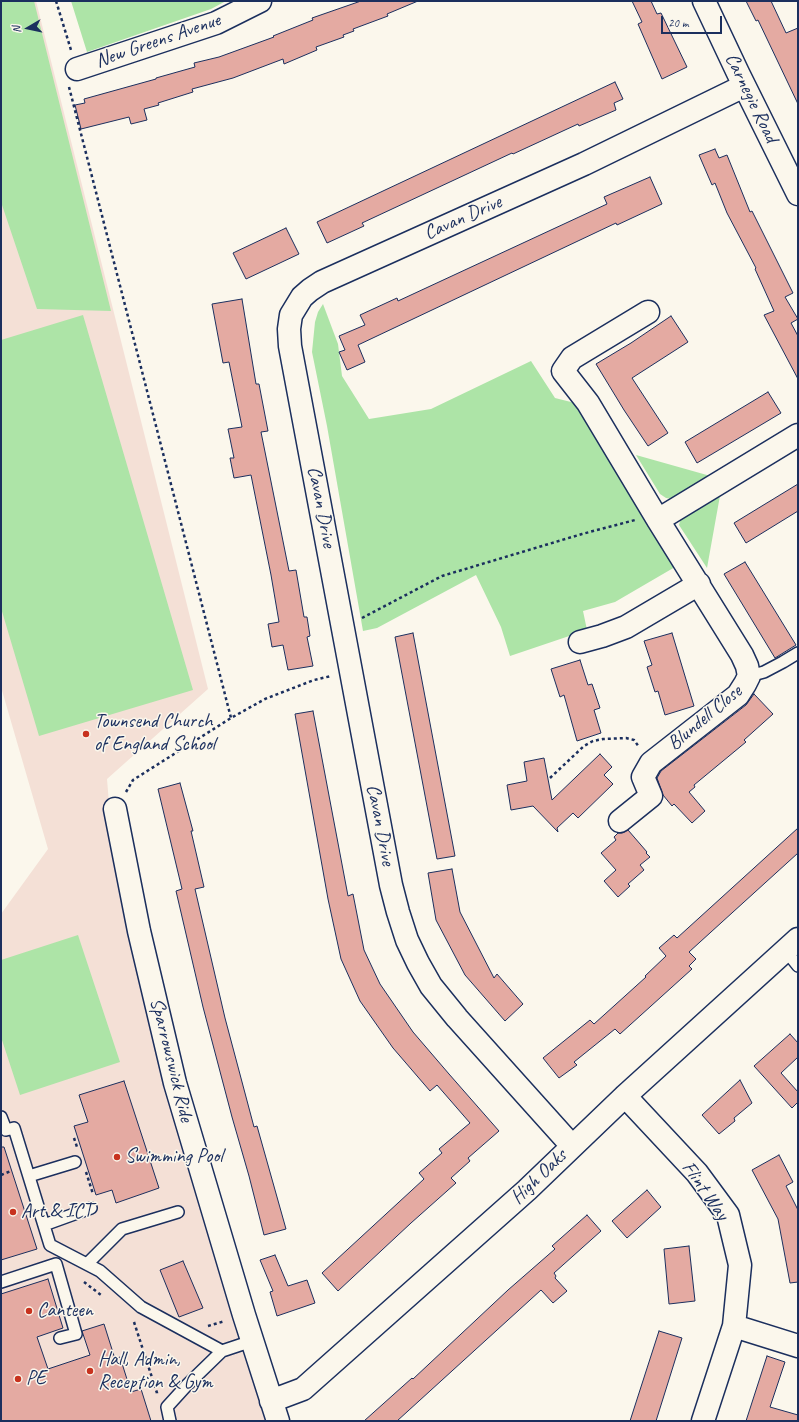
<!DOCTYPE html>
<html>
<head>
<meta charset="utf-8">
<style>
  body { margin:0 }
  #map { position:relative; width:799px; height:1422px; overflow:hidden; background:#fbf7ec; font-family:Caveat,sans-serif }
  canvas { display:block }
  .frame { position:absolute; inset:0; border:2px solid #1b2f5e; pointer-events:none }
  .north { position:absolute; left:8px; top:8px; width:40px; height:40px; -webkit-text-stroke:3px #fbf7ec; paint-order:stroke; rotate:261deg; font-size:11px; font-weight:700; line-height:16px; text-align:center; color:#1b2f5e }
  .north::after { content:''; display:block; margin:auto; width:14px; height:18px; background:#1b2f5e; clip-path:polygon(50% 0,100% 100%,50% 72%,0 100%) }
  .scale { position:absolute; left:661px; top:16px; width:61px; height:18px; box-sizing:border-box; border:2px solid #1b2f5e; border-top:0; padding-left:5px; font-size:12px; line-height:14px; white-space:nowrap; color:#1b2f5e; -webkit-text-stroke:3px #fbf7ec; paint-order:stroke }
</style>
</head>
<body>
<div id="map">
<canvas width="799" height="1422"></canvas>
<div class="frame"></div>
<div class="north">N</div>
<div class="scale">20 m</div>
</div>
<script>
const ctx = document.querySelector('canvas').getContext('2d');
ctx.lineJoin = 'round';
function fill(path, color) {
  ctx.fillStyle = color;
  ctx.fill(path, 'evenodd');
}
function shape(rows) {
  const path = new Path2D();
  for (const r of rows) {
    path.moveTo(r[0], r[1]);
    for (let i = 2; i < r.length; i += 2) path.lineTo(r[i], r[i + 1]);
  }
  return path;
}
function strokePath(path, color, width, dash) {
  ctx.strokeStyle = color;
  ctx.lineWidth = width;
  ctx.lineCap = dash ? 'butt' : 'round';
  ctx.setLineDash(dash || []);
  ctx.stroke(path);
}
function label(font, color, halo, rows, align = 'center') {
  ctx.font = font + ' Caveat,sans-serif';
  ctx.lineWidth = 3;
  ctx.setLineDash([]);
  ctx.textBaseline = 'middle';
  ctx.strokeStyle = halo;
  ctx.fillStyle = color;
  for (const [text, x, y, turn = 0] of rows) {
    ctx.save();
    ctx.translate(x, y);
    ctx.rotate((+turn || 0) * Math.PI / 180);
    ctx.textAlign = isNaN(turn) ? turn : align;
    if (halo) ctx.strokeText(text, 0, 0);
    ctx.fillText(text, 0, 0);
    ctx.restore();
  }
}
const built = shape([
  [1,1,36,1,208,689,107,779,111,827,193,1186,270,1421,1,1421,1,914,48,849,1,687]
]);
const green = shape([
  [1,1,34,1,111,311,37,309,1,202],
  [71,1,226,1,211,9,87,52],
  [323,304,338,344,342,376,369,419,431,409,531,361,555,398,579,404,675,567,615,602,583,611,587,630,510,656,501,627,476,575,377,628,363,631,327,426,312,352,315,322,318,312],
  [83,315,193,690,39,736,1,608,1,340],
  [636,455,714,477,673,499,666,498,660,494],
  [721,490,707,568,679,525,681,518],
  [78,935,120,1062,20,1095,1,1037,1,960]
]);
const building = shape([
  [361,1,418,1,387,14,388,16,353,29,354,31,343,35,344,37,316,47,317,50,284,64,283,59,233,78,192,89,193,92,158,103,159,105,144,109,147,120,131,124,129,117,81,129,75,105,85,103,84,99,156,79,156,78,195,67,194,63,219,57,274,37,273,36,313,20,312,18,361,1],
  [632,1,651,1,657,14,661,13,687,67,662,79,638,24,642,22,632,1],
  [746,1,771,1,786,33,798,28,798,104,758,20,756,21,746,1],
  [615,82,623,99,614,103,616,110,579,126,578,124,513,154,512,153,362,223,364,226,327,243,317,222,615,82],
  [715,149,719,158,727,155,750,212,752,211,793,293,785,297,798,319,791,323,798,336,798,379,764,315,774,311,755,269,756,268,727,213,715,183,712,185,699,155,715,149],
  [650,177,662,204,617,225,616,223,358,345,365,362,347,370,339,352,345,350,339,336,365,325,360,315,397,298,398,301,607,204,604,197,650,177],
  [286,228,299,254,246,279,233,253,286,228],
  [242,299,256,384,259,384,268,431,261,432,289,571,296,570,304,617,307,617,310,636,307,637,313,666,288,670,283,645,272,647,268,624,279,622,271,575,251,475,234,478,230,458,234,458,228,429,242,427,229,362,223,363,212,304,242,299],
  [671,316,688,342,632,378,668,433,648,446,624,410,596,364,631,343,671,316],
  [768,392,781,413,697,463,685,442,768,392],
  [798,484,798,511,746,543,734,523,798,484],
  [745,562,796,645,775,658,724,574,745,562],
  [413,633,455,856,437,859,395,637,413,633],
  [672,633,694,706,665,715,658,691,655,692,647,667,652,665,644,641,672,633],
  [580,660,588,685,592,684,600,708,594,710,601,733,577,741,564,695,560,697,551,669,580,660],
  [754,694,773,714,744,740,746,742,694,785,695,787,689,792,705,811,692,823,674,804,672,806,663,795,657,778,661,771,746,705,754,694],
  [313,711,348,896,353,894,364,950,380,984,413,1032,449,1074,499,1131,468,1158,470,1161,451,1178,456,1183,411,1223,338,1291,322,1273,424,1179,419,1173,442,1153,439,1149,470,1123,437,1085,430,1091,393,1048,360,1001,341,959,328,899,295,714,313,711],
  [600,754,612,767,604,775,613,784,578,818,573,813,557,828,558,832,533,806,511,810,507,785,527,781,524,762,544,758,552,800,600,754],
  [180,783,193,831,191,831,204,887,195,889,225,1018,254,1127,257,1126,286,1229,264,1235,249,1176,232,1117,203,1007,176,891,182,889,158,789,180,783],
  [798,828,798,853,689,952,696,959,689,966,692,969,620,1034,615,1029,574,1062,577,1065,559,1078,543,1058,590,1020,594,1024,646,977,645,976,666,956,659,948,674,935,677,938,798,828],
  [628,830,647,852,646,853,650,857,640,865,644,870,628,884,630,886,618,897,604,881,616,870,601,853,616,840,614,837,618,833,622,833,628,830],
  [452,869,460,912,494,978,497,974,523,1004,505,1021,465,975,436,920,428,873,452,869],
  [790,1034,798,1043,798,1057,781,1073,798,1092,798,1102,792,1108,754,1066,790,1034],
  [740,1080,752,1103,734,1118,735,1121,719,1134,702,1115,740,1080],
  [124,1081,159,1188,116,1203,112,1190,96,1195,74,1126,88,1122,79,1095,124,1081],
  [1,1147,4,1147,37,1249,1,1260,1,1147],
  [779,1155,793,1182,786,1186,798,1210,798,1282,790,1283,778,1219,752,1170,779,1155],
  [647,1190,661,1207,627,1238,612,1221,647,1190],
  [587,1215,601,1231,554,1273,556,1276,555,1278,567,1291,553,1303,541,1290,397,1421,364,1421,412,1378,413,1379,508,1290,555,1249,552,1246,587,1215],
  [689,1246,695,1301,669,1304,664,1249,689,1246],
  [275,1255,288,1286,307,1280,315,1303,277,1316,270,1292,273,1291,260,1260,275,1255],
  [183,1261,203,1308,179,1317,160,1270,183,1261],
  [48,1279,63,1328,37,1337,48,1369,90,1355,82,1331,104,1324,115,1359,120,1357,131,1392,141,1389,151,1421,1,1421,1,1294,48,1279],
  [659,1331,682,1338,656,1421,630,1421,659,1331],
  [767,1356,785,1362,770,1407,798,1415,798,1421,746,1421,767,1356]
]);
const path = shape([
  [56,1,71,50],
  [69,87,231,718],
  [362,618,442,576,582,534,635,520],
  [550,778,584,746,593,741,603,739,626,738,634,740,639,747],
  [126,792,133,780,231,718,265,699,314,680,331,676],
  [74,1138,77,1147],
  [86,1172,93,1194],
  [1,1175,11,1171],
  [84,1282,101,1295],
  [134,1322,157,1393,157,1395],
  [208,1326,225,1321]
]);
const lane = shape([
  [749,676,764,672,783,662,798,653],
  [786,951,798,966],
  [1,1117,6,1130,14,1128,50,1245,100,1271,141,1307,222,1351],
  [29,1176,75,1162],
  [44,1225,91,1208],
  [87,1264,122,1229,178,1212],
  [1,1282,56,1264,76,1334,60,1338],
  [170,1421,167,1407,187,1385,222,1351,252,1341]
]);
const street = shape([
  [704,1,738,73,798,194],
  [77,69,216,23,260,1],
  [658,520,798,435],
  [580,642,602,636,626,627,699,584],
  [115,809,139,931,175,1083,244,1315,278,1421],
  [620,821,651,796,643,777,651,763,738,695,745,684,749,676,747,666,742,655,658,520,588,403,563,371,572,358,648,312],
  [625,1096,697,1173,728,1215,740,1265,734,1326,703,1421],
  [572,1146,457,1018,431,986,418,963,407,940,398,912,391,885,290,346,289,329,291,315,302,297,310,290,322,282,584,164,744,86],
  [734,1326,798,1346],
  [271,1401,303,1389,527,1190,625,1096,798,939]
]);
const markers = [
  [86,734,4,"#c8321e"],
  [117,1157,4,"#c8321e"],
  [13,1212,4,"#c8321e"],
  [29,1311,4,"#c8321e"],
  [90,1371,4,"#c8321e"],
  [18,1379,4,"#c8321e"]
];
const streetNames = [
  ["New Greens Avenue",158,41,-19],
  ["Carnegie Road",751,98,64],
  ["Cavan Drive",463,218,-24],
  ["Cavan Drive",321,507,79],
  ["Blundell Close",705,718,-40],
  ["Cavan Drive",380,825,79],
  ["Sparrowswick Ride",171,1060,76],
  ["High Oaks",539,1177,-44],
  ["Flint Way",705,1191,55]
];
const poiNames = [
  ["Townsend Church",94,722],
  ["of England School",94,745],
  ["Swimming Pool",125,1157],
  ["Art & ICT",21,1212],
  ["Canteen",37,1311],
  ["Hall, Admin,",98,1360],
  ["Reception & Gym",98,1383],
  ["PE",26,1379]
];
fill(built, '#f4e0d6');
fill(green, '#ade4a7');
fill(building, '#e4aaa2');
strokePath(building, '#1b2f5e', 1);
strokePath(lane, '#1b2f5e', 14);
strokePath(street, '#1b2f5e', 25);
strokePath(path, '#1b2f5e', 2.5, [3, 3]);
strokePath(lane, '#fbf7ec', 11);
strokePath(street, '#fbf7ec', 22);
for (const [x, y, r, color] of markers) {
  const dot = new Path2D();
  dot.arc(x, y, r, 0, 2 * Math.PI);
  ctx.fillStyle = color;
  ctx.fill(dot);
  strokePath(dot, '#fbf7ec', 1.5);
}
label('20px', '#1b2f5e', '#fbf7ec', streetNames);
label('20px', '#1b2f5e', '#fbf7ec', poiNames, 'left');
</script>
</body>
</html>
